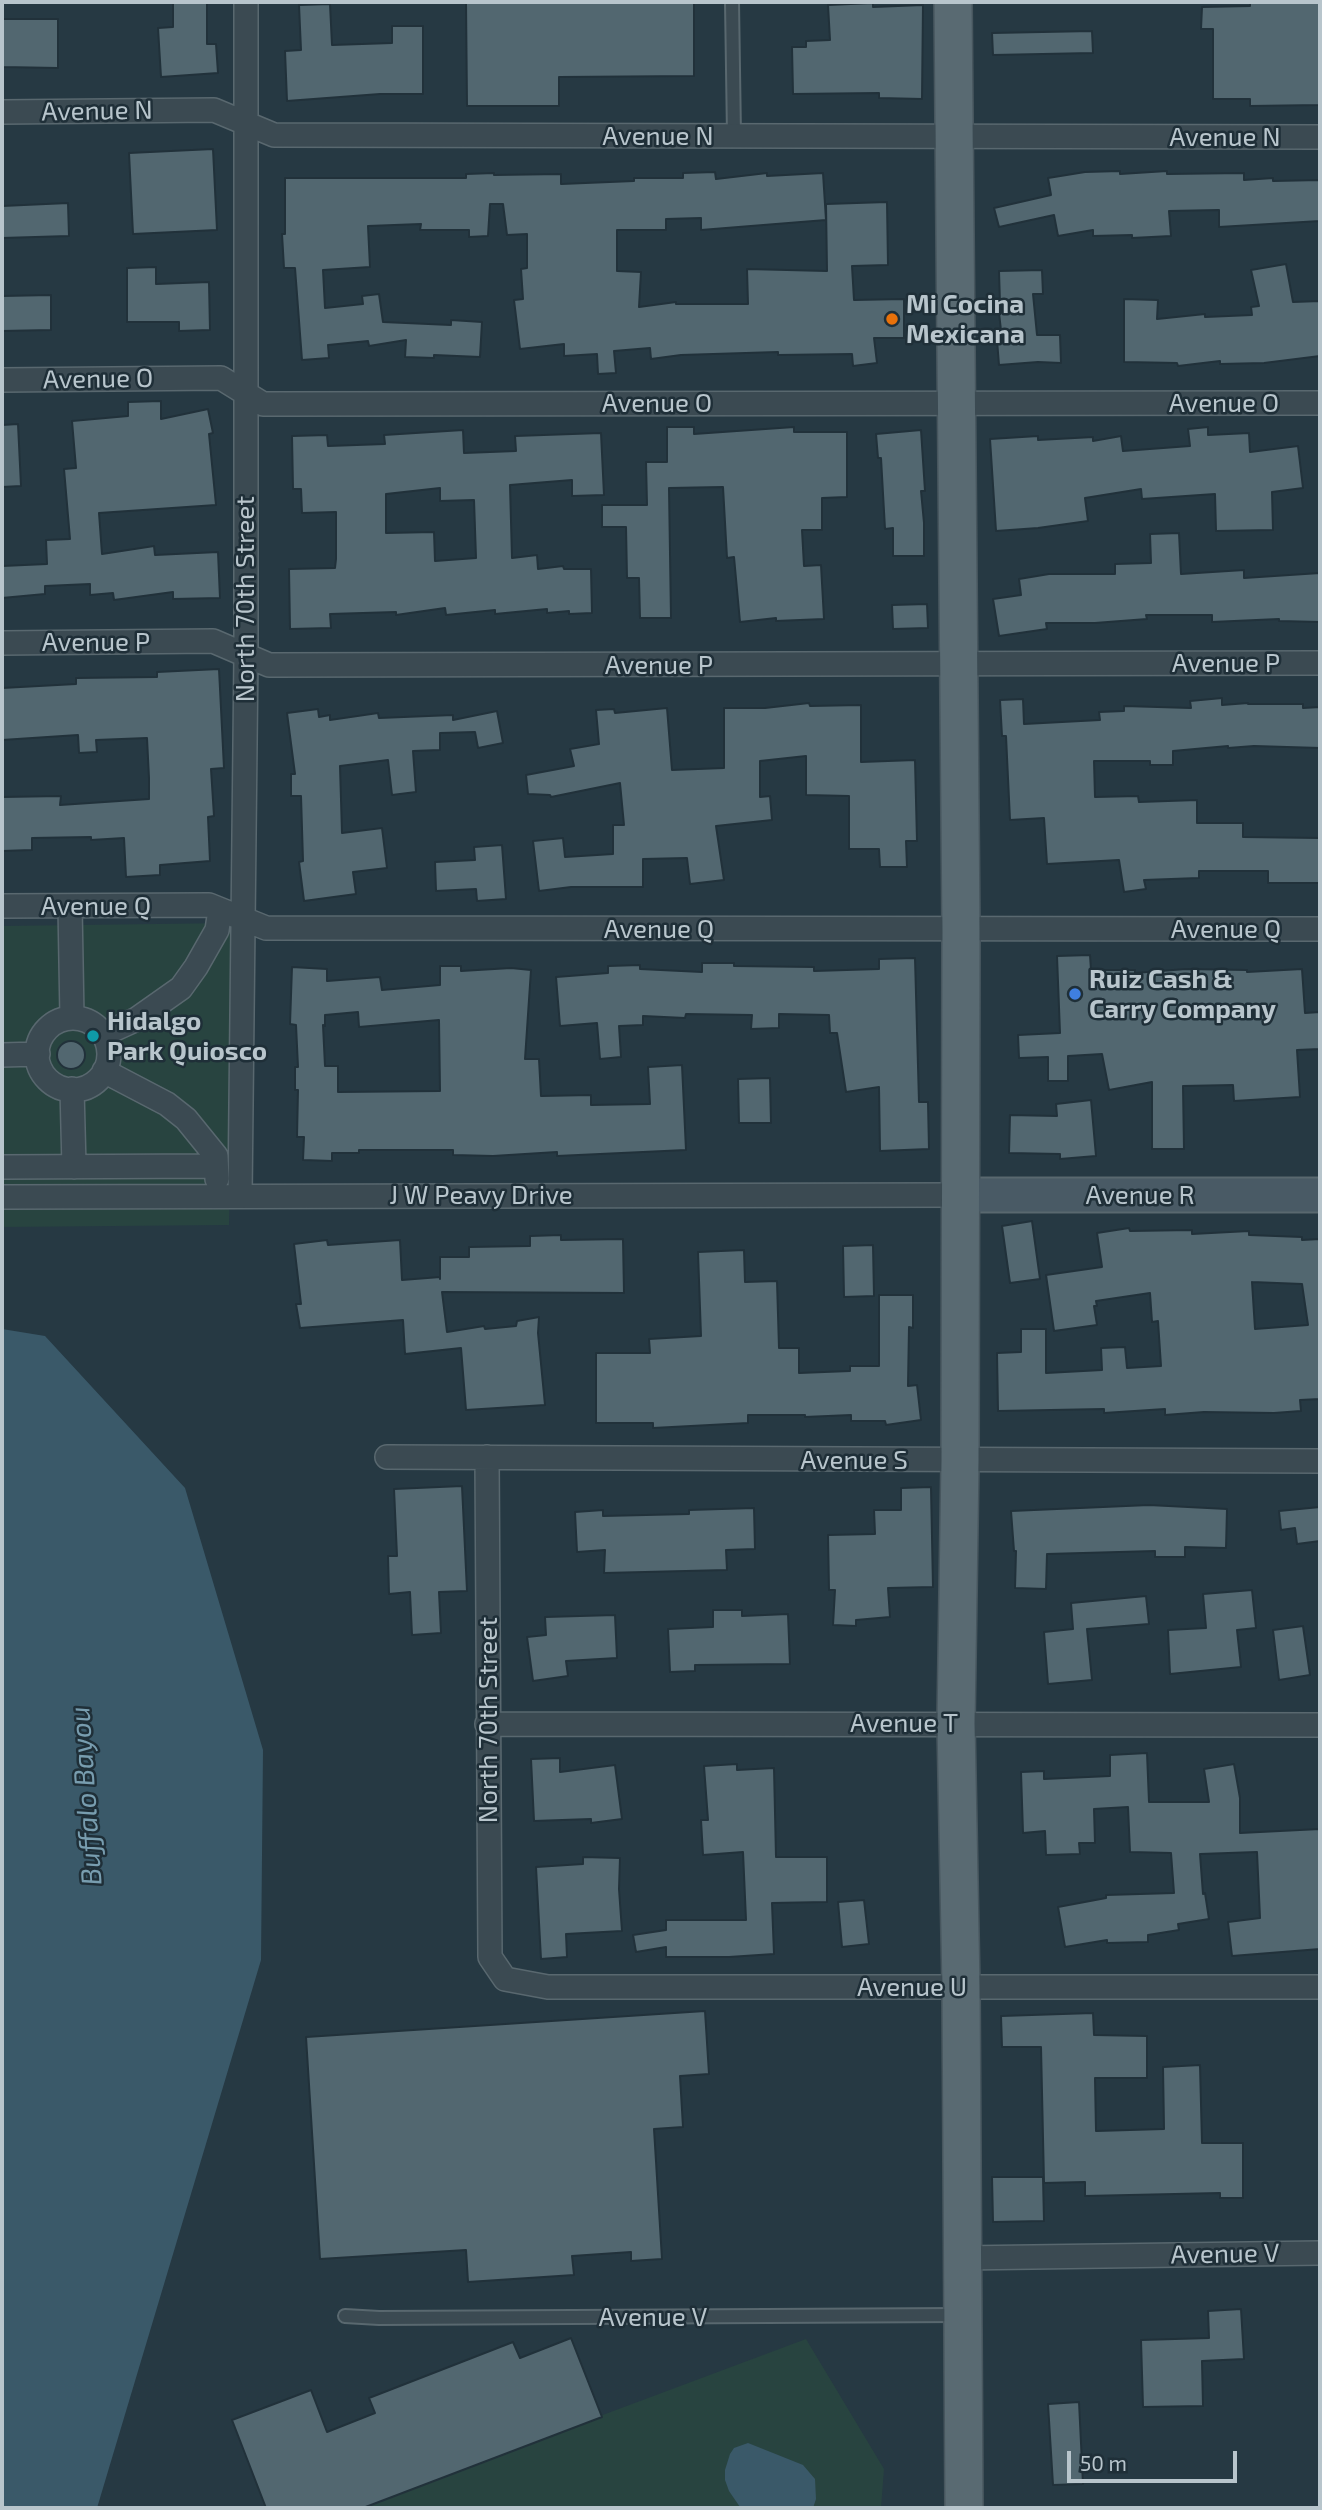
<!DOCTYPE html>
<html>
<head>
<meta charset="utf-8">
<style>
  body { margin:0 }
  #map { position:relative; width:1322px; height:2510px; overflow:hidden; background:#263943; font-family:"Exo 2",sans-serif }
  canvas { display:block }
  .frame { position:absolute; inset:0; border:4px solid #b8c5cc; pointer-events:none }
  .scale { position:absolute; left:1067px; top:2451px; width:170px; height:32px; box-sizing:border-box; border:4px solid #b8c5cc; border-top:0; padding-left:9px; font-size:21px; line-height:24px; white-space:nowrap; color:#b8c5cc; -webkit-text-stroke:5px #1f2f38; paint-order:stroke }
</style>
</head>
<body>
<div id="map">
<canvas width="1322" height="2510"></canvas>
<div class="frame"></div>
<div class="scale">50 m</div>
</div>
<script>
const ctx = document.querySelector('canvas').getContext('2d');
ctx.lineJoin = 'round';
function fill(path, color) {
  ctx.fillStyle = color;
  ctx.fill(path, 'evenodd');
}
function shape(rows) {
  const path = new Path2D();
  for (const r of rows) {
    if (r.length === 3) {
      path.moveTo(r[0] + r[2], r[1]);
      path.arc(r[0], r[1], r[2], 0, 2 * Math.PI);
      continue;
    }
    path.moveTo(r[0], r[1]);
    for (let i = 2; i < r.length; i += 2) path.lineTo(r[i], r[i + 1]);
  }
  return path;
}
function strokePath(path, color, width, dash) {
  ctx.strokeStyle = color;
  ctx.lineWidth = width;
  ctx.lineCap = dash ? 'butt' : 'round';
  ctx.setLineDash(dash || []);
  ctx.stroke(path);
}
function label(font, color, halo, rows, align = 'center') {
  ctx.font = font + ' "Exo 2",sans-serif';
  ctx.lineWidth = 5;
  ctx.setLineDash([]);
  ctx.textBaseline = 'middle';
  ctx.strokeStyle = halo;
  ctx.fillStyle = color;
  for (const [text, x, y, turn = 0] of rows) {
    ctx.save();
    ctx.translate(x, y);
    ctx.rotate((+turn || 0) * Math.PI / 180);
    ctx.textAlign = isNaN(turn) ? turn : align;
    if (halo) ctx.strokeText(text, 0, 0);
    ctx.fillText(text, 0, 0);
    ctx.restore();
  }
}
const green = shape([
  [234,923,229,1225,2,1227,2,926],
  [806,2339,884,2469,881,2508,354,2508]
]);
const water = shape([
  [2,1329,45,1336,185,1488,263,1750,261,1960,97,2508,2,2508],
  [748,2443,803,2465,815,2479,816,2499,813,2508,740,2507,729,2491,725,2480,725,2470,730,2454,734,2448]
]);
const building = shape([
  [173,2,207,2,207,44,216,44,218,73,161,77,158,28,173,27,173,2],
  [466,2,694,2,694,76,559,77,559,106,467,106,466,2],
  [1250,2,1320,2,1320,105,1250,106,1250,99,1213,99,1213,29,1201,29,1202,7,1250,6,1250,2],
  [873,3,873,7,923,5,922,99,879,98,879,93,793,94,792,47,806,47,806,41,830,40,828,5,873,3],
  [330,4,332,45,392,43,392,26,423,26,423,94,380,94,287,101,285,51,301,50,299,5,330,4],
  [2,19,58,19,58,68,2,67,2,19],
  [1092,31,1093,53,993,55,992,33,1092,31],
  [213,149,217,230,133,234,129,153,213,149],
  [1120,171,1120,174,1167,171,1167,174,1244,173,1244,180,1273,178,1273,181,1320,180,1320,221,1219,227,1219,210,1169,211,1171,236,1132,238,1132,235,1093,236,1093,230,1058,236,1054,215,999,227,994,208,1051,195,1048,178,1085,172,1120,171],
  [715,172,716,179,767,173,767,176,823,173,826,220,701,230,701,218,666,219,666,230,617,230,617,271,641,272,639,307,676,302,676,304,748,304,747,269,827,271,826,204,887,202,888,265,852,266,854,300,904,299,904,338,874,338,877,363,853,366,852,354,778,355,778,352,681,355,651,359,650,348,614,351,616,373,598,374,597,354,564,356,564,344,520,349,514,300,523,299,521,269,527,268,527,234,507,235,503,204,490,204,488,236,469,237,469,230,420,230,421,224,368,226,370,267,323,270,325,308,363,304,362,296,379,294,383,322,451,325,451,320,482,322,480,357,434,355,434,358,405,357,406,340,369,346,368,341,328,345,329,358,302,360,295,268,284,268,282,234,285,234,285,178,466,178,466,174,494,173,494,175,561,174,561,184,634,181,634,178,683,178,683,173,715,172],
  [68,203,69,236,2,238,2,206,68,203],
  [1286,264,1293,302,1320,301,1320,356,1264,363,1220,364,1220,361,1178,366,1177,363,1124,362,1124,299,1158,300,1157,319,1205,314,1205,317,1252,315,1251,307,1259,306,1251,270,1286,264],
  [156,267,156,284,209,282,210,330,179,331,179,322,127,322,127,268,156,267],
  [1042,270,1043,294,1033,294,1037,335,1060,335,1061,363,1038,362,999,365,997,340,1002,339,998,304,1000,304,999,271,1042,270],
  [51,295,51,330,2,331,2,296,51,295],
  [161,401,161,419,208,409,213,433,209,434,216,505,99,513,102,554,154,546,155,555,218,552,220,598,173,599,173,592,114,600,113,593,90,595,90,584,45,586,45,594,2,598,2,566,47,564,46,540,70,539,64,469,76,468,72,421,128,416,128,402,161,401],
  [18,424,21,486,2,487,2,425,18,424],
  [667,427,694,427,694,434,794,427,794,432,847,432,847,497,822,498,822,530,802,530,804,566,821,565,824,619,776,621,776,618,740,622,734,557,727,558,723,487,669,488,671,618,640,618,639,578,627,578,626,527,602,527,602,505,647,505,646,462,667,462,667,427],
  [1208,427,1208,435,1249,433,1250,452,1298,446,1303,488,1272,492,1273,530,1216,531,1215,494,1142,499,1141,489,1085,498,1088,521,1038,528,996,531,990,439,1038,436,1038,440,1093,437,1093,441,1121,436,1123,451,1190,446,1188,429,1208,427],
  [463,430,464,453,516,451,515,436,601,433,604,495,572,496,572,480,510,485,512,558,537,555,538,569,563,566,564,569,591,569,592,613,569,614,569,611,547,613,547,609,495,614,495,610,446,615,445,608,396,615,396,612,330,614,331,628,290,629,289,569,335,568,336,559,336,512,302,513,301,489,293,489,292,436,327,435,328,446,385,444,384,435,463,430],
  [440,488,440,501,474,500,476,558,435,561,434,532,386,533,386,494,440,488],
  [921,430,925,491,921,491,924,523,924,556,893,556,893,528,885,529,881,458,878,458,876,434,921,430],
  [1179,533,1181,574,1244,570,1244,578,1320,573,1320,622,1279,621,1279,619,1212,622,1212,615,1146,615,1147,619,1095,623,1046,623,1047,629,999,636,993,599,1021,595,1019,579,1049,574,1115,574,1115,564,1151,563,1150,534,1179,533],
  [927,604,928,628,893,629,892,605,927,604],
  [219,669,224,768,211,769,214,816,208,817,210,861,160,865,160,875,126,877,124,838,91,840,91,837,32,838,32,850,2,851,2,797,61,796,60,805,149,799,149,778,147,738,96,740,97,752,79,753,78,735,2,740,2,688,76,684,76,678,157,677,157,672,219,669],
  [1222,698,1222,705,1248,703,1248,704,1303,704,1303,708,1320,707,1320,748,1254,746,1228,748,1228,746,1173,751,1173,765,1150,765,1150,761,1094,761,1095,797,1138,796,1139,802,1197,800,1197,823,1243,823,1243,837,1320,838,1320,883,1268,883,1268,871,1199,871,1199,878,1144,880,1146,889,1124,892,1119,860,1047,864,1044,818,1010,820,1006,736,1002,736,1000,700,1023,699,1024,724,1100,720,1099,712,1124,711,1124,706,1191,708,1190,701,1222,698],
  [809,703,810,706,861,705,861,762,915,760,917,841,906,841,907,867,880,867,879,849,849,849,849,796,806,795,806,756,760,761,760,797,770,796,772,820,716,826,724,880,690,884,687,858,643,859,643,887,571,887,539,891,533,841,563,838,565,857,613,854,613,825,624,825,620,783,551,797,550,795,528,794,526,775,574,766,570,749,599,744,596,710,614,709,615,713,667,708,672,770,724,768,724,708,765,708,809,703],
  [318,709,319,717,330,715,330,720,378,713,379,718,453,715,453,720,497,711,503,743,478,748,475,732,440,733,440,750,413,751,416,792,392,795,388,760,340,766,342,833,382,828,387,868,353,872,356,894,304,901,299,862,303,861,301,796,291,796,291,774,295,774,287,713,318,709],
  [502,845,506,899,477,901,476,889,436,891,435,862,475,860,474,847,502,845],
  [1090,955,1091,970,1135,970,1135,973,1186,969,1247,970,1247,972,1302,969,1305,1013,1320,1012,1320,1049,1297,1050,1300,1097,1234,1101,1233,1085,1183,1086,1184,1149,1152,1149,1152,1082,1109,1090,1102,1054,1068,1056,1068,1081,1048,1081,1048,1057,1019,1058,1018,1035,1060,1033,1057,956,1090,955],
  [915,958,919,1102,928,1102,929,1149,880,1151,879,1087,846,1092,837,1033,830,1033,829,1015,779,1014,779,1028,751,1029,752,1015,686,1014,685,1018,643,1016,643,1025,619,1026,621,1057,600,1059,597,1023,560,1026,556,977,608,973,608,966,640,965,640,969,702,972,702,963,734,963,734,966,814,967,814,971,879,969,879,959,915,958],
  [440,966,461,966,461,971,511,968,531,970,525,1059,539,1059,541,1096,591,1095,591,1105,650,1104,648,1067,682,1065,686,1150,557,1156,557,1152,493,1156,453,1155,453,1150,359,1150,359,1153,332,1153,332,1161,303,1160,304,1137,297,1137,298,1090,295,1090,295,1067,298,1067,296,1025,290,1024,292,967,327,969,327,981,380,977,382,990,440,985,440,966],
  [358,1012,359,1027,439,1020,440,1091,338,1092,338,1066,325,1066,323,1025,325,1026,325,1015,358,1012],
  [71,1055,14],
  [770,1078,771,1123,739,1123,738,1079,770,1078],
  [1091,1100,1096,1156,1060,1159,1060,1154,1009,1153,1010,1115,1057,1116,1056,1104,1091,1100],
  [1032,1221,1040,1279,1010,1283,1002,1226,1032,1221],
  [1129,1228,1130,1231,1192,1230,1192,1234,1249,1231,1249,1235,1302,1237,1302,1240,1320,1239,1320,1399,1300,1400,1301,1411,1274,1413,1204,1412,1165,1415,1165,1409,1104,1413,1104,1409,998,1411,997,1353,1021,1352,1021,1329,1046,1329,1046,1373,1102,1370,1101,1348,1125,1347,1127,1368,1161,1366,1158,1321,1152,1322,1150,1293,1096,1301,1097,1306,1094,1306,1097,1325,1054,1331,1046,1275,1102,1267,1097,1233,1129,1228],
  [1252,1282,1302,1284,1308,1325,1255,1329,1252,1282],
  [561,1235,561,1240,623,1239,624,1293,442,1292,447,1332,484,1326,485,1329,516,1326,517,1321,539,1317,538,1333,545,1405,466,1410,461,1348,405,1354,403,1320,300,1328,296,1304,301,1304,294,1244,327,1240,328,1245,400,1240,402,1280,440,1277,440,1279,440,1257,469,1257,469,1247,530,1246,530,1236,561,1235],
  [873,1245,874,1296,844,1297,843,1246,873,1245],
  [744,1250,745,1282,777,1281,779,1348,799,1348,799,1373,850,1371,850,1366,879,1366,879,1295,913,1295,913,1328,909,1327,908,1386,917,1385,921,1420,886,1425,885,1421,851,1421,851,1415,805,1417,805,1415,748,1415,748,1423,653,1428,653,1423,596,1423,596,1353,650,1353,649,1339,701,1336,698,1252,744,1250],
  [462,1486,467,1591,439,1592,441,1633,412,1635,410,1592,389,1594,388,1556,397,1556,394,1489,462,1486],
  [931,1487,933,1587,888,1588,890,1617,856,1620,856,1626,833,1625,835,1590,829,1590,828,1535,875,1534,874,1510,901,1510,901,1488,931,1487],
  [1149,1505,1227,1509,1226,1548,1185,1547,1185,1557,1155,1557,1155,1551,1047,1554,1046,1589,1015,1588,1016,1551,1014,1551,1011,1511,1149,1505],
  [1320,1507,1320,1541,1297,1544,1295,1528,1281,1530,1279,1511,1320,1507],
  [754,1508,755,1549,726,1550,727,1570,604,1573,605,1550,577,1552,575,1512,603,1510,603,1516,689,1514,689,1510,754,1508],
  [1252,1590,1256,1628,1237,1630,1241,1667,1170,1674,1168,1630,1206,1628,1203,1594,1252,1590],
  [1146,1596,1149,1624,1087,1629,1092,1680,1048,1684,1044,1632,1073,1629,1071,1603,1146,1596],
  [713,1610,742,1610,742,1616,788,1614,790,1664,695,1665,695,1671,670,1672,668,1629,713,1627,713,1610],
  [615,1615,617,1658,566,1661,568,1676,533,1681,527,1637,546,1635,545,1617,615,1615],
  [1303,1626,1310,1675,1279,1680,1273,1630,1303,1626],
  [1147,1753,1149,1802,1209,1802,1204,1769,1234,1764,1240,1798,1240,1833,1320,1829,1320,1949,1232,1956,1228,1922,1260,1918,1257,1852,1200,1854,1203,1894,1205,1893,1209,1919,1178,1924,1179,1930,1148,1935,1148,1942,1107,1943,1107,1940,1065,1947,1058,1907,1106,1898,1106,1895,1174,1893,1171,1853,1130,1852,1128,1807,1094,1809,1095,1843,1079,1843,1080,1854,1046,1855,1045,1831,1023,1833,1021,1772,1044,1771,1044,1779,1110,1776,1110,1755,1147,1753],
  [560,1758,560,1772,615,1765,622,1819,591,1823,591,1819,534,1821,531,1759,560,1758],
  [737,1764,737,1770,774,1768,776,1857,827,1857,827,1902,772,1903,774,1954,729,1957,666,1957,666,1947,636,1952,633,1935,666,1930,666,1920,746,1920,743,1852,703,1855,701,1820,708,1820,704,1766,737,1764],
  [583,1857,620,1858,619,1889,622,1931,566,1934,567,1957,541,1959,536,1867,583,1864,583,1857],
  [864,1900,869,1944,842,1947,838,1902,864,1900],
  [705,2011,709,2074,680,2076,683,2127,654,2129,662,2259,631,2261,631,2252,572,2256,574,2275,468,2282,466,2250,320,2259,306,2037,705,2011],
  [1093,2013,1094,2035,1147,2036,1147,2078,1095,2078,1096,2131,1164,2129,1163,2067,1200,2065,1202,2143,1243,2143,1243,2198,1220,2198,1220,2193,1085,2196,1085,2182,1044,2183,1041,2047,1002,2047,1001,2016,1093,2013],
  [992,2177,1043,2177,1044,2221,993,2222,992,2177],
  [1241,2309,1244,2359,1202,2361,1203,2406,1143,2407,1141,2340,1209,2338,1208,2311,1241,2309],
  [571,2338,602,2417,363,2508,266,2508,232,2420,311,2390,327,2432,375,2413,369,2398,513,2342,520,2358,571,2338],
  [1079,2402,1083,2484,1053,2485,1048,2404,1079,2402]
]);
const lane = shape([
  [732,2,734,136],
  [345,2316,379,2318,960,2315]
]);
const street = shape([
  [2,112,214,110,274,135,1320,137],
  [2,380,221,378,263,404,1320,403],
  [2,643,213,641,269,665,1320,663],
  [2,906,209,905,266,928,1320,929],
  [70,906,72,1018],
  [73,1054,36],
  [104,1034,137,1019,181,988,196,967,217,930,220,910],
  [2,1055,38,1054],
  [104,1071,167,1104,186,1119,216,1156,217,1179],
  [72,1089,74,1167],
  [2,1167,216,1166],
  [240,1195,246,654,246,2],
  [2,1197,960,1195],
  [387,1457,1320,1461],
  [487,1457,490,1957,505,1979,548,1987,1320,1987],
  [487,1724,1320,1725],
  [961,2258,1320,2253]
]);
const secondary = shape([
  [960,1195,1320,1195]
]);
const primary = shape([
  [953,2,961,930,960,1461,956,1723,961,1987,964,2508]
]);
const markers = [
  [892,319,7,"#e8710a"],
  [1075,994,7,"#3f7fe0"],
  [93,1036,7,"#0f9aa8"]
];
const streetNames = [
  ["Avenue N",97,111,-1],
  ["Avenue N",658,136],
  ["Avenue N",1225,137],
  ["Avenue O",98,379,-1],
  ["Avenue O",657,403],
  ["Avenue O",1224,403],
  ["North 70th Street",245,599,-90],
  ["Avenue P",96,642],
  ["Avenue P",1226,663],
  ["Avenue P",659,665],
  ["Avenue Q",96,906],
  ["Avenue Q",659,929],
  ["Avenue Q",1226,929],
  ["J W Peavy Drive",481,1195],
  ["Avenue R",1140,1195],
  ["Avenue S",854,1460],
  ["North 70th Street",488,1720,-90],
  ["Avenue T",904,1723],
  ["Avenue U",912,1987],
  ["Avenue V",1225,2254,-1],
  ["Avenue V",653,2317]
];
const poiNames = [
  ["Mi Cocina",906,304],
  ["Mexicana",906,334],
  ["Ruiz Cash &",1089,979],
  ["Carry Company",1089,1009],
  ["Hidalgo",107,1021],
  ["Park Quiosco",107,1051]
];
const waterNames = [
  ["Buffalo Bayou",86,1796,-94]
];
fill(green, '#284440');
fill(water, '#3a5969');
fill(building, '#526770');
strokePath(building, '#21313a', 2);
strokePath(lane, '#59686f', 16);
strokePath(street, '#59686f', 26);
strokePath(secondary, '#59686f', 37);
strokePath(primary, '#47565e', 40);
strokePath(lane, '#3b4a52', 12);
strokePath(street, '#3b4a52', 23);
strokePath(secondary, '#495a65', 33);
strokePath(primary, '#596a72', 37);
for (const [x, y, r, color] of markers) {
  const dot = new Path2D();
  dot.arc(x, y, r, 0, 2 * Math.PI);
  ctx.fillStyle = color;
  ctx.fill(dot);
  strokePath(dot, '#1f2f38', 2.5);
}
label('26px', '#b8c5cc', '#1f2f38', streetNames);
label('bold 26px', '#b8c5cc', '#1f2f38', poiNames, 'left');
label('italic 28px', '#789daf', '#1f2f38', waterNames);
</script>
</body>
</html>
